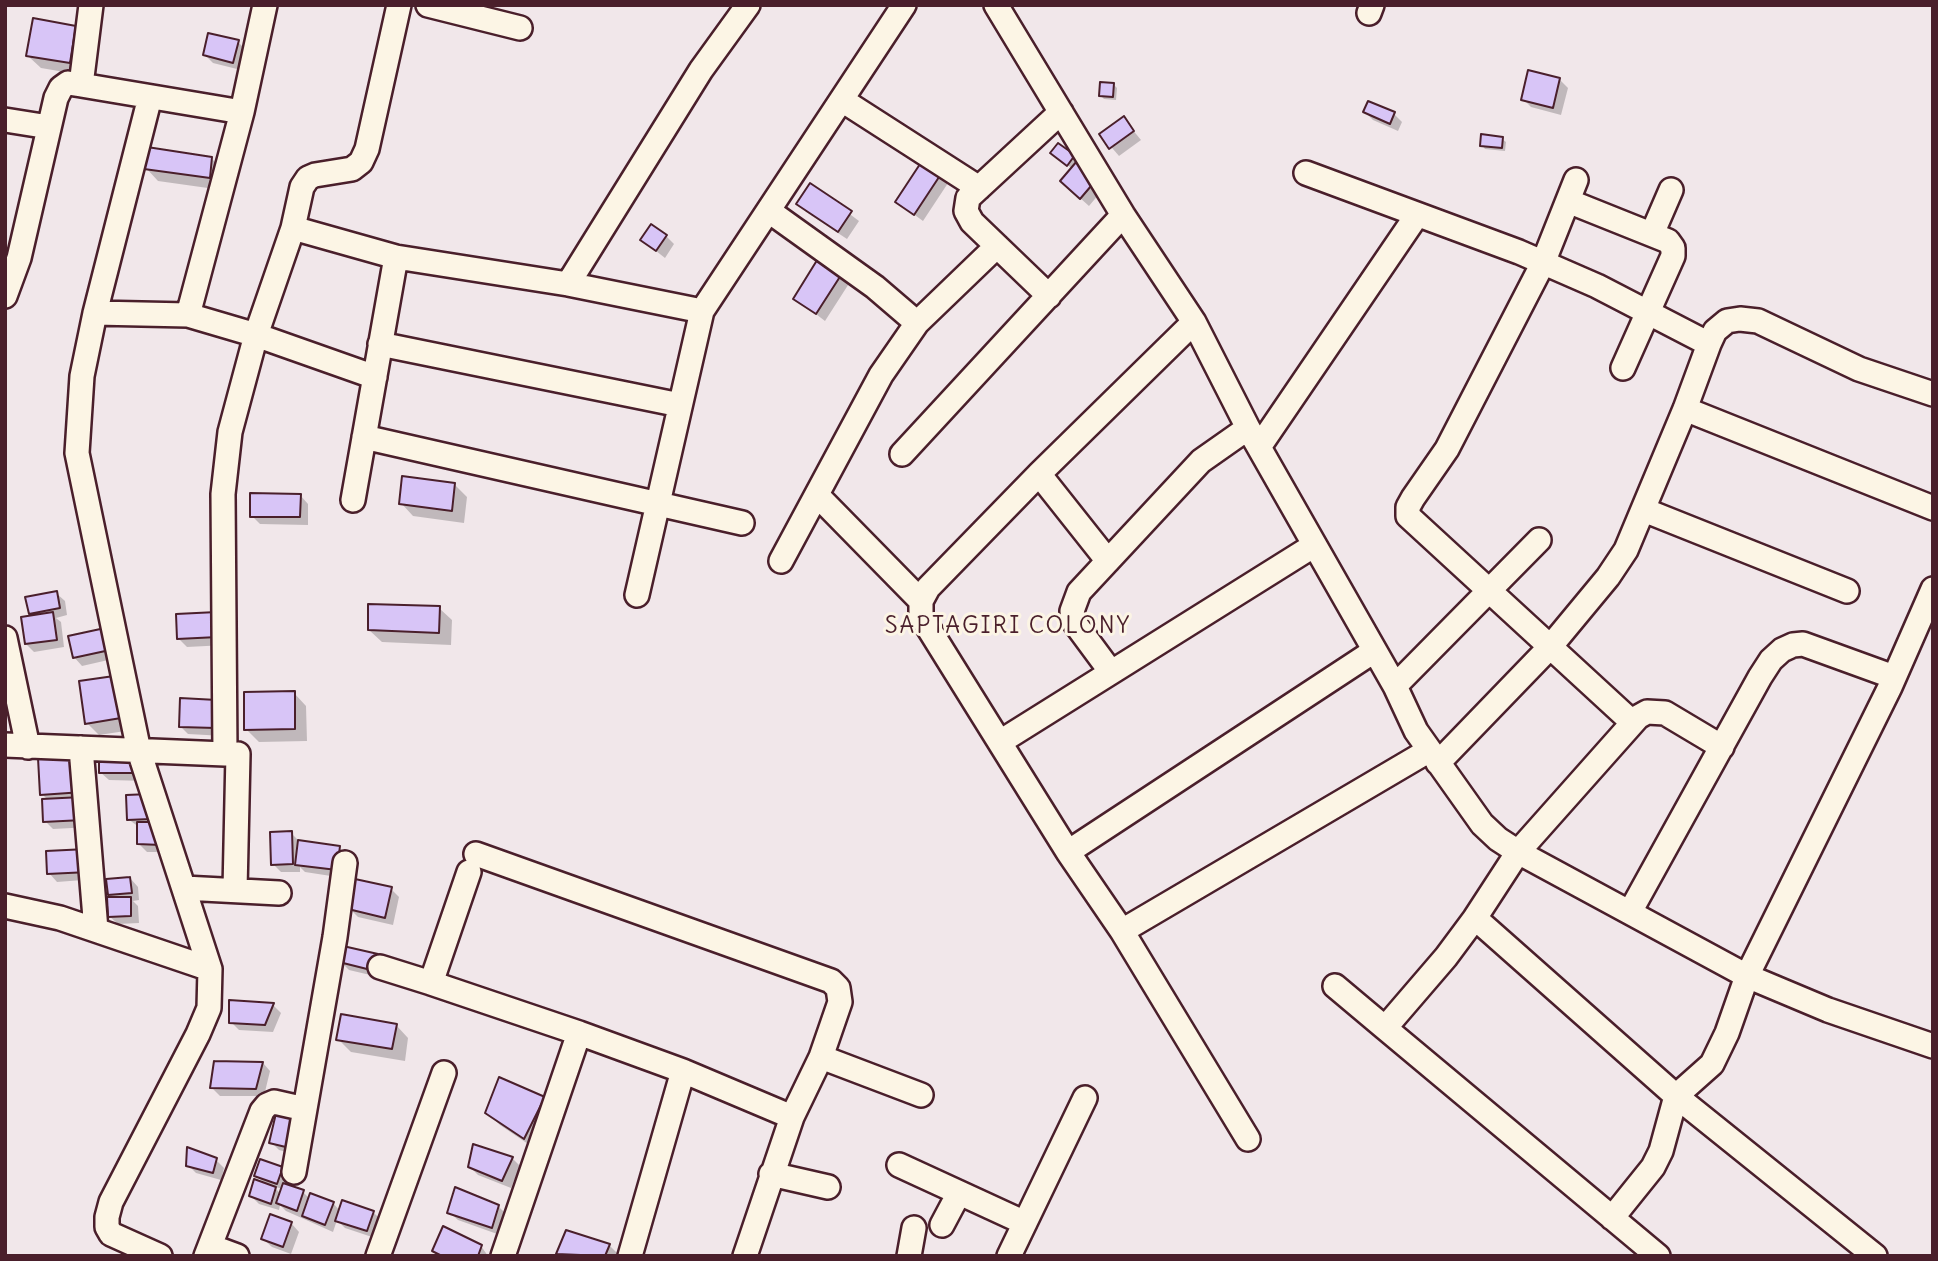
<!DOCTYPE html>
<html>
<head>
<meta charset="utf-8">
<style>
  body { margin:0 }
  #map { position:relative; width:1938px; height:1261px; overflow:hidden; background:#f1e7ea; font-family:Delius,sans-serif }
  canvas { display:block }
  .frame { position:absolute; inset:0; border:7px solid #4a1f2b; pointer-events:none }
</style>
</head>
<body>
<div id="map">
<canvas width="1938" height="1261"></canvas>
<div class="frame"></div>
</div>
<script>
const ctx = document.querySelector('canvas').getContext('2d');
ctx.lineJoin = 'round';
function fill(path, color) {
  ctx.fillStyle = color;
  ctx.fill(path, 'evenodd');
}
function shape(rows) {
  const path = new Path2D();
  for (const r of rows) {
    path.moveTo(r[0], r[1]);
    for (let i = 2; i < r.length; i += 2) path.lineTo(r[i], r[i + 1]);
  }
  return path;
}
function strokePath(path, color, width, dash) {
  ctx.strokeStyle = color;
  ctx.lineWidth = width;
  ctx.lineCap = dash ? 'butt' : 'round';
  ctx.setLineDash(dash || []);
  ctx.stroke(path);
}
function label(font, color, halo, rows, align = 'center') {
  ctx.font = font + ' Delius,sans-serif';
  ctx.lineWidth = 6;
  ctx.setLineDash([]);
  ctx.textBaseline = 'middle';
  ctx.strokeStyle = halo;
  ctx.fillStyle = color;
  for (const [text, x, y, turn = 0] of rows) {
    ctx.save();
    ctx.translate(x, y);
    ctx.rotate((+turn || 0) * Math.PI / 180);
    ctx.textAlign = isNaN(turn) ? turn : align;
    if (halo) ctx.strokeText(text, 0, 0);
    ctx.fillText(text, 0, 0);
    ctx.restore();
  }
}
const shadow = shape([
  [75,27,88,40,82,75,41,68,28,56],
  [238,42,246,50,241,70,213,63,205,55],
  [1529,72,1560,80,1568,88,1561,115,1531,107,1523,99],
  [1113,84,1117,88,1116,100,1104,99,1101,96],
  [1365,112,1394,114,1402,122,1398,131,1373,120],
  [1123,118,1141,140,1119,156,1101,135],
  [1502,139,1506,142,1505,151,1485,149,1482,145],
  [1074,156,1077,160,1075,162,1104,188,1089,206,1070,189,1073,169,1056,157],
  [212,159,224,171,222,190,158,181,146,168],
  [924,160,950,180,923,221,897,202],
  [811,185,859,221,847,239,806,212,798,204],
  [666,236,674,244,665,258,642,240],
  [820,259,850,282,825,321,795,298],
  [454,484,467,497,464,523,413,516,401,503],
  [300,495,308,504,308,525,260,524,252,516],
  [56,593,65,601,67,615,56,618,61,622,64,647,34,652,26,644,34,617,31,613],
  [439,608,452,620,451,645,382,642,369,630],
  [177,616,226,645,187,647,179,639],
  [105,630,117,658,82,666,74,657],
  [113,678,132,730,99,735,87,723],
  [294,693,306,706,307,741,259,742,246,729],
  [181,700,224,736,188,734,180,726],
  [138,753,146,781,109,780,100,772],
  [80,756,91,827,53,829,45,821,48,800,42,794],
  [149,796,168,852,147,852,139,844,139,827,128,819],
  [291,833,299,841,339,848,347,856,344,878,305,872,300,867,300,872,281,872,273,864],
  [48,853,96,879,57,882,49,873],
  [130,878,138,887,139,900,133,901,138,906,139,923,118,924,109,916,114,899,109,894],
  [391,889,399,897,393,925,358,917,350,909],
  [378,955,386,964,383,978,349,970,341,962],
  [273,1005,281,1013,273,1032,239,1030,231,1022],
  [396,1025,408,1038,405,1061,351,1052,338,1039],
  [263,1063,270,1071,264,1096,220,1096,212,1088],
  [544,1098,556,1111,537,1150,500,1125,487,1113],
  [297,1116,298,1155,279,1150,271,1142],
  [512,1158,520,1166,511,1188,478,1175,470,1167],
  [216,1160,224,1168,221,1180,196,1173,188,1165],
  [282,1169,290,1177,287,1186,303,1192,310,1199,333,1203,340,1211,373,1212,381,1220,375,1238,345,1228,337,1220,333,1232,286,1211,280,1205,279,1210,259,1204,251,1196,267,1186,256,1175],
  [273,1186,282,1189,281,1194],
  [498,1206,506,1214,500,1235,458,1220,449,1212],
  [291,1223,299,1232,291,1254,272,1247,263,1239],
  [609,1245,617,1253,616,1256,560,1256,558,1254],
  [481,1246,488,1256,439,1256,434,1251]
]);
const building = shape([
  [33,18,76,26,70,63,26,56,33,18],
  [208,33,239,40,233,63,203,55,208,33],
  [1528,70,1560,78,1553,108,1521,100,1528,70],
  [1100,82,1114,83,1113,97,1099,96,1100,82],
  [1368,101,1395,112,1390,124,1363,112,1368,101],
  [1124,116,1134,131,1109,149,1099,134,1124,116],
  [1481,134,1503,137,1502,148,1480,146,1481,134],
  [1058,143,1075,155,1067,166,1050,153,1058,143],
  [147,147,212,157,210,178,144,169,147,147],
  [924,158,943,171,914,215,895,202,924,158],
  [1077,161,1097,179,1080,199,1060,181,1077,161],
  [810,183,852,211,838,232,796,204,810,183],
  [651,224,667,235,656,251,640,240,651,224],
  [819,257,843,272,816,314,793,299,819,257],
  [402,476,455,483,452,511,399,504,402,476],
  [250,493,301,494,300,517,250,517,250,493],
  [57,591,60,608,29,614,25,597,57,591],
  [368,604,440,606,439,633,368,630,368,604],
  [53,612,57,640,25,644,21,617,53,612],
  [217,612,218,637,177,639,176,614,217,612],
  [105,628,110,650,73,658,68,636,105,628],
  [114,676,121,718,85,724,79,681,114,676],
  [295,691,295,729,244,730,244,692,295,691],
  [180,698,217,700,216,728,179,727,180,698],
  [99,750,139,751,138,773,99,773,99,750],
  [80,755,83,792,40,795,38,758,80,755],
  [150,794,151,819,127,820,126,795,150,794],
  [82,797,83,820,43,822,42,799,82,797],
  [137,822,160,822,161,845,137,844,137,822],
  [292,831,293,864,271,865,270,832,292,831],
  [298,840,340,846,337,870,295,865,298,840],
  [87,849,89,872,47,874,46,851,87,849],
  [130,877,132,893,108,895,106,879,130,877],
  [355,879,392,887,385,918,348,909,355,879],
  [107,897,131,897,131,916,108,917,107,897],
  [343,946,378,954,375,971,339,962,343,946],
  [229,1000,274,1003,265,1025,229,1023,229,1000],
  [341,1014,397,1024,392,1049,336,1040,341,1014],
  [214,1061,263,1062,256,1089,210,1088,214,1061],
  [499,1077,545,1097,524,1139,485,1113,499,1077],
  [277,1109,298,1114,290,1148,269,1143,277,1109],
  [473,1144,513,1157,502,1181,468,1167,473,1144],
  [187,1147,217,1158,213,1173,186,1166,187,1147],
  [260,1159,283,1167,277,1184,254,1176,260,1159],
  [254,1179,276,1187,271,1204,249,1196,254,1179],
  [283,1183,304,1190,297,1211,276,1203,283,1183],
  [455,1187,499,1205,492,1228,447,1213,455,1187],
  [310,1193,334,1202,325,1225,302,1216,310,1193],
  [342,1200,374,1211,367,1231,335,1221,342,1200],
  [270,1214,292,1222,283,1247,261,1239,270,1214],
  [443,1226,482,1245,478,1256,442,1256,432,1251,443,1226],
  [566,1230,610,1244,605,1256,556,1254,566,1230]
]);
const minor = shape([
  [91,5,81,85,242,112],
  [428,5,520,28],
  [996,5,1123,215,1194,322,1248,428,1395,686,1416,731,1482,824,1498,839,1518,852,1747,976,1828,1010,1933,1046],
  [1369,13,1372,5],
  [150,97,95,313,82,376,77,453,139,751,210,969,209,1008,198,1034,111,1202,107,1217,107,1227,111,1234,160,1256],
  [842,100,979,188],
  [5,120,49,127],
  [1306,173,1519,252,1597,286,1709,344,1715,331,1727,321,1740,319,1758,321,1859,369,1933,394],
  [1576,180,1543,263,1447,449,1413,498,1408,507,1408,516,1632,722],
  [1568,201,1668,241,1673,248,1673,256,1623,368],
  [769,211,875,287,917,323,881,375,781,561],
  [293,228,396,257,568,284,702,311],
  [1652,234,1671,190],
  [568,284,701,70,748,5],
  [5,296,19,258,56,98,61,88,68,83,81,85],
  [1049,296,972,222,966,211,968,198,1061,112],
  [95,313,188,315,256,335,375,377],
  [188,315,242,112,265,5],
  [1194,322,1039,474,928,588,921,601,921,616,1068,852,1122,931,1248,1139],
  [917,323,997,246],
  [380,344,680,405],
  [1685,409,1933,508],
  [364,437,742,523],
  [1259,447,1417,215],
  [902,454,1123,215],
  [1039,474,1108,561],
  [817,495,921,601],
  [353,500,396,257],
  [1644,510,1847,591],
  [637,595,702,311,904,5],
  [5,638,28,747],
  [1111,672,1074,622,1072,611,1079,592,1201,461,1248,428],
  [1395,686,1539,540],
  [1000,742,1313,546],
  [5,745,225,754,223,494,230,432,256,335,293,228,302,187,308,178,315,175,352,169,361,162,367,149,399,5],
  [1722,747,1665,713,1647,712,1638,717,1518,852,1475,918,1676,1096,1875,1256],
  [81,748,96,930],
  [1438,763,1550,647,1608,577,1626,550,1685,409,1709,344],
  [1068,852,1374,651],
  [476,854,831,981,838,988,840,1002,821,1057,792,1117,745,1256],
  [469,872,431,983,579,1033,503,1256],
  [184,888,279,893],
  [235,890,238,754],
  [5,906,60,918,210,969],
  [1630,912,1760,677,1771,660,1782,650,1793,645,1803,644,1894,677],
  [1475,918,1446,957,1385,1028,1658,1256],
  [1122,931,1428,751],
  [380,967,431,983],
  [1335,986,1385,1028],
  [579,1033,683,1071,792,1117],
  [821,1057,921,1095],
  [899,1165,1025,1223],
  [294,1172,335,937,345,863],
  [771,1174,828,1187],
  [1612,1218,1653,1167,1661,1151,1676,1096,1712,1064,1727,1033,1747,976,1890,687,1933,589],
  [942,1225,959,1193],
  [210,1246,237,1256],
  [206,1256,262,1111,267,1105,274,1102,305,1109],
  [378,1256,444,1073],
  [630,1256,683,1071],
  [909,1256,914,1228],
  [1009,1256,1085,1098]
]);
const neighbourhoodNames = [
  ["SAPTAGIRI COLONY",1008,626]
];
fill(shadow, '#0003');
fill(building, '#d8c5f7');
strokePath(building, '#4a1f2b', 2);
strokePath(minor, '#4a1f2b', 28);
strokePath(minor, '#fcf5e5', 23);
ctx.letterSpacing = '2px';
label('23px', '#4a1f2b', '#fcf5e5', neighbourhoodNames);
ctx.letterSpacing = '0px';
</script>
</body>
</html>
